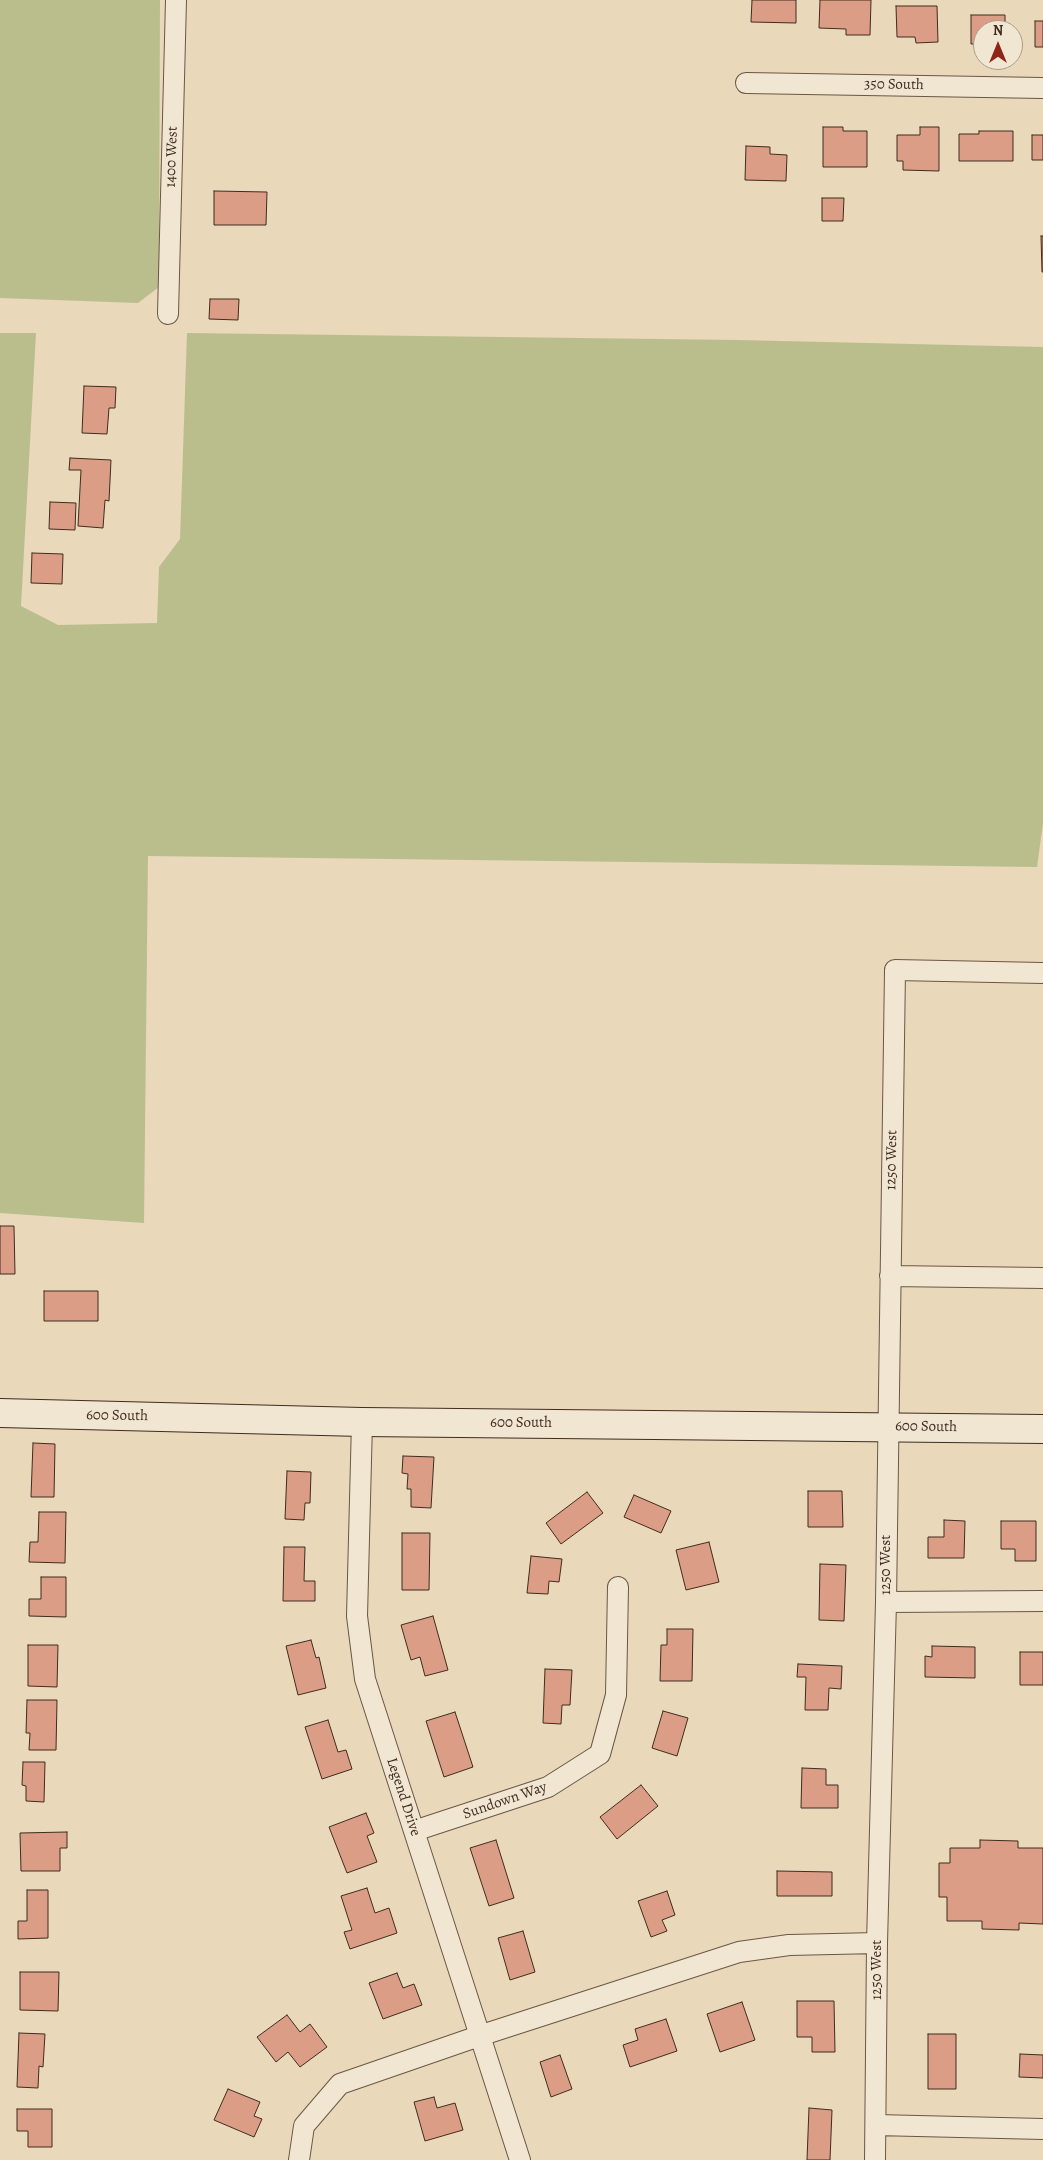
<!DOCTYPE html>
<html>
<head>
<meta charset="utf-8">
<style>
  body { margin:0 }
  #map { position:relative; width:1043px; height:2160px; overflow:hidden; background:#e9d8b9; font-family:Alegreya,serif }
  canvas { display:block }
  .north { position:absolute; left:973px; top:20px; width:50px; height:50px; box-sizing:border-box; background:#f1e6d2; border:1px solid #aa9c8a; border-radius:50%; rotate:0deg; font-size:14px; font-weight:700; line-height:20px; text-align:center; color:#3f2c1f }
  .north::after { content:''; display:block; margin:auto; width:18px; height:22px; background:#8f2418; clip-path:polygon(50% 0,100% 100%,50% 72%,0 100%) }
</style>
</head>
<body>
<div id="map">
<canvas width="1043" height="2160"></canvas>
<div class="north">N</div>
</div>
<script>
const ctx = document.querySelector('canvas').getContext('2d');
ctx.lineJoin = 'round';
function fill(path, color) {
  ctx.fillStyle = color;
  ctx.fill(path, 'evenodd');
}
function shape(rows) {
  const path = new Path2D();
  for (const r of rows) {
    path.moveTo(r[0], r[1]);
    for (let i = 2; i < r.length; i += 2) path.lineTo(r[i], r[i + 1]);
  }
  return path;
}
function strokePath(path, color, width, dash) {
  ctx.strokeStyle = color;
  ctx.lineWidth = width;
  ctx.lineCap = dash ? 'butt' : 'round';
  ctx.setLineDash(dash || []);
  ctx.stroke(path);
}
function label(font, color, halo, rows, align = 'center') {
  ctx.font = font + ' Alegreya,serif';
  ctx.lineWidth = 4;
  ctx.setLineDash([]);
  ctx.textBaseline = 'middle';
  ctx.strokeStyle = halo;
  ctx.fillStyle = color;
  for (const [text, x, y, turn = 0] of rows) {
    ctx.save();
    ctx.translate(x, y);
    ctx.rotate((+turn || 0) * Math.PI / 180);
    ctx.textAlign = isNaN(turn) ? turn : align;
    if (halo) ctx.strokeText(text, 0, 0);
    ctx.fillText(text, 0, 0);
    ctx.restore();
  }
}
const green = shape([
  [0,0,160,0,159,287,138,303,0,298],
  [0,333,36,333,21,606,58,625,157,623,159,567,180,539,187,333,737,340,1043,347,1043,823,1037,867,148,856,144,1223,0,1213]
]);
const building = shape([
  [752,0,796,0,796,23,751,22,752,0],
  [820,0,871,0,870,35,846,35,846,29,819,28,820,0],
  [896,6,937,6,938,42,916,43,915,37,897,37,896,6],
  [971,15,1005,15,1005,30,983,30,983,44,971,44,971,15],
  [1035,21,1043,21,1043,47,1035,47,1035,21],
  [823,127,843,127,843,131,867,131,867,167,823,167,823,127],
  [920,127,939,127,939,171,903,170,903,161,897,161,897,135,920,135,920,127],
  [979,131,1013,131,1013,161,959,161,959,134,979,134,979,131],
  [1032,135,1043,135,1043,160,1032,160,1032,135],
  [746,146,770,147,770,154,787,155,786,181,745,180,746,146],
  [214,191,267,192,266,225,214,225,214,191],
  [822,198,844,198,843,221,822,221,822,198],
  [1041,236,1043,236,1043,272,1042,272,1041,236],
  [210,299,239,299,238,320,209,319,210,299],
  [84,386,116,387,115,408,109,408,107,434,82,433,84,386],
  [70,458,111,460,109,501,105,500,103,528,78,526,81,470,69,470,70,458],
  [50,502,76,503,75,530,49,529,50,502],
  [32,553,63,554,62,584,31,583,32,553],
  [0,1226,14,1226,15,1274,0,1274,0,1226],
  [44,1291,98,1291,98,1321,44,1321,44,1291],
  [33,1443,55,1444,54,1497,31,1497,33,1443],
  [403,1456,434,1457,431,1508,411,1507,411,1489,407,1489,408,1474,402,1473,403,1456],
  [287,1471,311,1472,310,1503,305,1503,304,1520,285,1519,287,1471],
  [808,1491,842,1491,843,1527,808,1527,808,1491],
  [587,1492,603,1513,561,1544,546,1523,587,1492],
  [634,1495,671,1511,661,1533,624,1517,634,1495],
  [39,1512,66,1512,65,1563,29,1562,30,1542,38,1542,39,1512],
  [944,1520,965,1521,964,1558,928,1558,928,1537,944,1537,944,1520],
  [1001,1521,1036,1521,1036,1561,1015,1561,1015,1549,1001,1549,1001,1521],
  [402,1533,430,1533,429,1590,402,1590,402,1533],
  [709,1542,719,1582,686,1590,676,1550,709,1542],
  [284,1547,305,1547,304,1581,315,1581,315,1601,283,1601,284,1547],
  [531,1556,562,1559,559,1582,549,1581,548,1594,527,1593,531,1556],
  [820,1564,846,1565,844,1621,819,1620,820,1564],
  [41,1577,66,1577,66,1617,29,1616,29,1599,41,1599,41,1577],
  [433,1616,448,1670,425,1676,420,1657,411,1660,401,1625,433,1616],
  [667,1629,693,1629,692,1681,660,1681,661,1645,667,1645,667,1629],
  [311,1640,316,1658,319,1657,326,1688,298,1695,286,1646,311,1640],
  [28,1645,58,1645,57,1687,28,1686,28,1645],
  [932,1646,975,1647,975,1678,925,1677,925,1656,932,1657,932,1646],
  [1020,1652,1043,1652,1043,1685,1020,1685,1020,1652],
  [798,1664,842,1666,841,1689,829,1688,828,1710,805,1710,806,1677,797,1677,798,1664],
  [545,1669,572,1670,570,1705,562,1705,561,1724,543,1723,545,1669],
  [27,1700,57,1700,56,1750,29,1750,30,1733,26,1733,27,1700],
  [663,1711,688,1718,677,1756,652,1748,663,1711],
  [455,1712,473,1767,444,1777,426,1721,455,1712],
  [328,1720,338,1752,346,1750,352,1769,322,1779,305,1727,328,1720],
  [23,1762,45,1762,44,1802,26,1801,26,1786,22,1785,23,1762],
  [802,1768,826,1769,826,1785,838,1785,838,1808,801,1808,802,1768],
  [641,1785,658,1806,617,1839,600,1817,641,1785],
  [366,1813,374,1833,367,1836,377,1862,347,1873,329,1827,366,1813],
  [67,1832,67,1848,60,1848,60,1871,21,1871,20,1833,67,1832],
  [496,1840,514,1898,489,1906,470,1848,496,1840],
  [980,1840,1018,1841,1018,1848,1043,1848,1043,1924,1019,1923,1019,1930,982,1929,982,1921,947,1921,947,1897,939,1897,939,1863,950,1863,950,1848,980,1848,980,1840],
  [777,1871,832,1872,832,1896,777,1896,777,1871],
  [367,1888,375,1913,389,1908,397,1933,350,1949,344,1932,352,1930,341,1896,367,1888],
  [27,1890,48,1890,48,1938,18,1939,18,1921,27,1921,27,1890],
  [667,1891,675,1915,662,1920,667,1931,651,1937,638,1901,667,1891],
  [523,1931,535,1972,510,1980,498,1938,523,1931],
  [20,1972,59,1972,58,2011,20,2010,20,1972],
  [397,1973,403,1988,414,1984,422,2005,383,2019,369,1983,397,1973],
  [797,2001,834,2001,835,2052,812,2052,812,2037,797,2037,797,2001],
  [742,2002,755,2040,720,2052,707,2014,742,2002],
  [287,2015,300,2032,310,2024,327,2047,300,2067,288,2052,276,2062,257,2037,287,2015],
  [666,2019,677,2051,630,2067,623,2045,638,2040,635,2029,666,2019],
  [19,2033,45,2034,43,2067,39,2066,38,2088,17,2087,19,2033],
  [928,2034,956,2034,956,2089,928,2089,928,2034],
  [1020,2054,1043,2055,1043,2078,1019,2077,1020,2054],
  [560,2055,572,2089,551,2097,540,2062,560,2055],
  [228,2089,260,2102,254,2116,262,2119,254,2137,214,2120,228,2089],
  [434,2097,437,2108,455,2103,463,2130,425,2141,414,2102,434,2097],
  [809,2108,832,2110,830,2160,807,2160,809,2108],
  [17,2109,52,2109,52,2147,28,2147,28,2131,17,2131,17,2109]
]);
const street = shape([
  [746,83,1043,88],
  [168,314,176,0],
  [890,1276,1043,1278],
  [362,1422,357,1616,365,1679,520,2160],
  [886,1602,1043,1601],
  [414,1831,548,1787,600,1754,616,1695,618,1587],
  [876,2125,1043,2129],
  [299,2160,304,2126,340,2084,479,2036,739,1952,789,1945,877,1943],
  [875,2160,877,1943,886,1602,895,970,1043,973]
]);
const secondary = shape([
  [0,1413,362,1422,1043,1429]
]);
const streetNames = [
  ["350 South",894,85,1],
  ["1400 West",172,157,-88],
  ["1250 West",892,1160,-89],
  ["600 South",117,1416,1],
  ["600 South",521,1423],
  ["600 South",926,1427,1],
  ["1250 West",886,1565,-90],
  ["Legend Drive",403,1797,72],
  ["Sundown Way",505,1801,-19],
  ["1250 West",877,1970,-90]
];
fill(green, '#babe8c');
fill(building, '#db9d86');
strokePath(building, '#3f2c1f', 1);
strokePath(street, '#6a5746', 22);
strokePath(secondary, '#3f2c1f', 30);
strokePath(street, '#f1e6d2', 20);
strokePath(secondary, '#f1e6d2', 28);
label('15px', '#3f2c1f', '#f1e6d2', streetNames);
</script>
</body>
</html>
